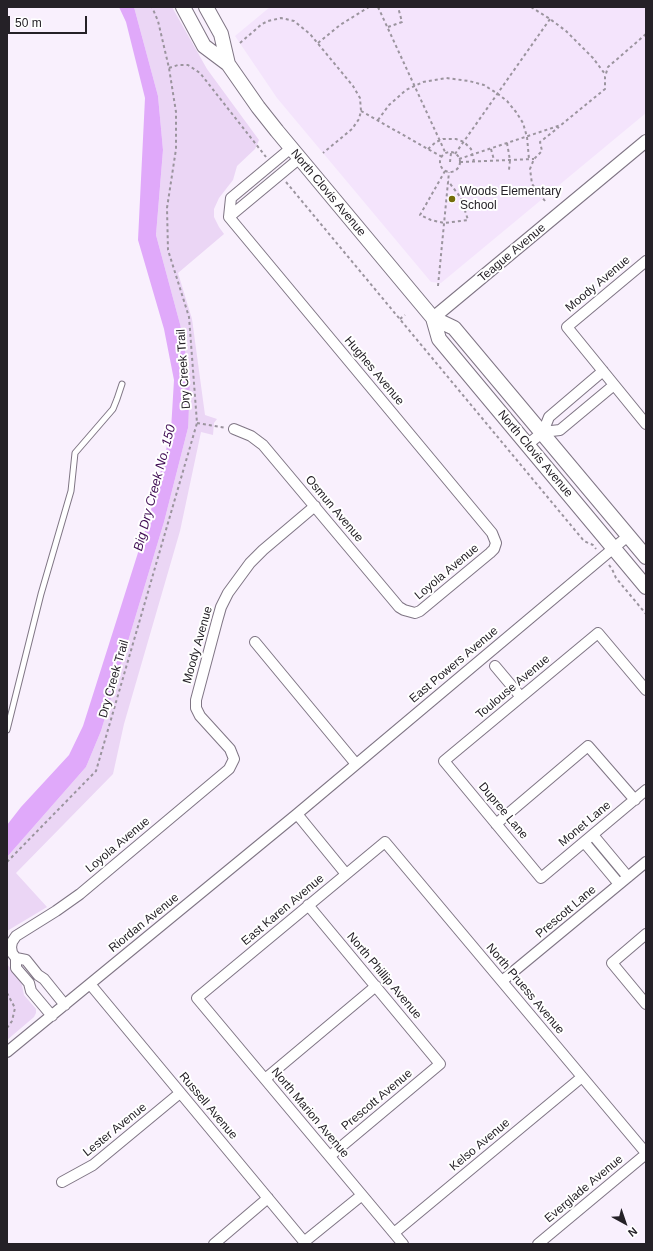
<!DOCTYPE html>
<html>
<head>
<meta charset="utf-8">
<style>
  body { margin:0 }
  #map { position:relative; width:653px; height:1251px; overflow:hidden; background:#f9f0fd; font-family:Helvetica,sans-serif }
  canvas { display:block }
  .frame { position:absolute; inset:0; border:8px solid #252127; pointer-events:none }
  .north { position:absolute; left:605px; top:1203px; width:40px; height:40px; -webkit-text-stroke:3px #fff; paint-order:stroke; rotate:140deg; font-size:11px; font-weight:700; line-height:16px; text-align:center; color:#252127 }
  .north::after { content:''; display:block; margin:auto; width:14px; height:18px; background:#252127; clip-path:polygon(50% 0,100% 100%,50% 72%,0 100%) }
  .scale { position:absolute; left:8px; top:16px; width:79px; height:18px; box-sizing:border-box; border:2px solid #252127; border-top:0; padding-left:5px; font-size:12px; line-height:14px; white-space:nowrap; color:#252127; -webkit-text-stroke:3px #fff; paint-order:stroke }
</style>
</head>
<body>
<div id="map">
<canvas width="653" height="1251"></canvas>
<div class="frame"></div>
<div class="north">N</div>
<div class="scale">50 m</div>
</div>
<script>
const ctx = document.querySelector('canvas').getContext('2d');
ctx.lineJoin = 'round';
function fill(path, color) {
  ctx.fillStyle = color;
  ctx.fill(path, 'evenodd');
}
function shape(rows) {
  const path = new Path2D();
  for (const r of rows) {
    if (r.length === 3) {
      path.moveTo(r[0] + r[2], r[1]);
      path.arc(r[0], r[1], r[2], 0, 2 * Math.PI);
      continue;
    }
    path.moveTo(r[0], r[1]);
    for (let i = 2; i < r.length; i += 2) path.lineTo(r[i], r[i + 1]);
  }
  return path;
}
function strokePath(path, color, width, dash) {
  ctx.strokeStyle = color;
  ctx.lineWidth = width;
  ctx.lineCap = dash ? 'butt' : 'round';
  ctx.setLineDash(dash || []);
  ctx.stroke(path);
}
function label(font, color, halo, rows, align = 'center') {
  ctx.font = font + ' Helvetica,sans-serif';
  ctx.lineWidth = 4;
  ctx.setLineDash([]);
  ctx.textBaseline = 'middle';
  ctx.strokeStyle = halo;
  ctx.fillStyle = color;
  for (const [text, x, y, turn = 0] of rows) {
    ctx.save();
    ctx.translate(x, y);
    ctx.rotate((+turn || 0) * Math.PI / 180);
    ctx.textAlign = isNaN(turn) ? turn : align;
    if (halo) ctx.strokeText(text, 0, 0);
    ctx.fillText(text, 0, 0);
    ctx.restore();
  }
}
const built = shape([
  [270,7,646,7,646,113,441,283,431,282,277,98,235,36]
]);
const green = shape([
  [134,7,172,7,207,69,259,140,255,149,237,166,233,180,219,198,214,209,214,217,219,227,224,234,178,273,192,319,205,415,217,419,214,423,213,435,201,432,180,531,124,724,113,774,16,873,47,907,7,931,7,857,86,767,101,731,164,522,188,428,180,324,156,235,163,150,158,96],
  [7,964,21,981,24,995,36,1009,36,1013,34,1017,7,1040]
]);
const water = shape([
  [119,7,134,7,158,96,163,150,156,235,180,324,190,378,188,428,164,522,101,731,86,767,7,857,7,825,21,807,69,755,83,726,149,518,171,430,174,380,164,329,138,240,145,98,126,22]
]);
const path = shape([
  [378,7,446,154],
  [531,7,550,19,566,31,593,58,605,74],
  [388,27,402,22,398,7],
  [240,43,262,24,268,21,281,18,294,21,310,34,353,86,360,98,361,111,359,119,352,129,323,153],
  [318,43,340,25,369,7],
  [169,68,178,65,188,65,200,73,266,157],
  [361,111,442,157],
  [378,120,389,105,397,98,406,90,423,82,446,78,469,81,484,85,498,94,507,101,516,112,523,123,527,137,529,159],
  [507,143,510,160,509,170],
  [428,149,436,142,443,139,456,139,464,142,471,149,474,161],
  [491,149,494,160],
  [450,162,10],
  [455,154,550,19],
  [459,159,561,125,605,89,605,77,608,67,646,34],
  [450,162,451,153],
  [460,162,534,159],
  [445,171,420,215,431,220,444,223,468,220,461,198,448,181],
  [286,182,584,541,593,545,596,549],
  [545,201,532,184,530,169,534,159,542,151,540,142,559,127],
  [438,286,449,172],
  [400,319,405,315],
  [197,423,226,428],
  [609,565,612,569,616,578,646,614],
  [7,862,96,771,197,423,189,317,168,250,167,208,176,149,176,112,169,68,158,21,152,7],
  [7,993,15,1008,12,1021,7,1028]
]);
const service = shape([
  [7,730,41,594,71,491,75,453,113,409,117,399,122,384]
]);
const minor = shape([
  [229,217,492,533,496,543,494,549,490,553,420,611,415,613,404,610,399,607,263,445,251,436,234,429],
  [229,217,231,198,291,148],
  [229,217,300,158],
  [646,261,567,327,646,424],
  [603,371,549,417,543,432,560,430,614,385],
  [527,445,543,432],
  [255,642,356,764],
  [495,666,521,697],
  [646,690,598,633,444,761,541,878,646,790],
  [297,814,346,874],
  [496,824,588,746,635,800],
  [593,835,628,877],
  [584,842,619,884],
  [308,905,440,1064,330,1156],
  [646,934,612,963,646,1004],
  [16,958,26,960,38,975,44,979,65,1005],
  [502,981,646,862],
  [90,984,306,1244],
  [52,1016,31,991,29,983,16,968,16,958,12,953,11,947,12,942,16,936,56,911,80,894,229,769,234,759,230,749,200,716,196,708,196,700,217,621,221,607,228,593,250,563,263,550,315,506],
  [7,1052,297,814,628,536],
  [265,1079,376,986],
  [62,1182,93,1165,180,1093],
  [394,1233,582,1077],
  [304,1242,362,1195],
  [214,1244,268,1198],
  [403,1244,197,998,385,842,646,1153],
  [538,1244,646,1154]
]);
const tertiary = shape([
  [433,318,646,141]
]);
const secondary = shape([
  [183,7,204,46,228,64,258,107,277,131,433,318,439,339,646,587],
  [206,7,221,34,228,64],
  [433,318,454,328,646,557]
]);
const markers = [
  [452,199,4,"#746d0a"]
];
const poiNames = [
  ["Woods Elementary",460,192],
  ["School",460,206]
];
const streetNames = [
  ["North Clovis Avenue",328,193,50],
  ["Teague Avenue",512,253,-40],
  ["Moody Avenue",598,284,-40],
  ["Dry Creek Trail",184,369,-94],
  ["Hughes Avenue",374,371,50],
  ["North Clovis Avenue",535,454,50],
  ["Osmun Avenue",334,509,50],
  ["Loyola Avenue",447,572,-40],
  ["Moody Avenue",198,645,-74],
  ["East Powers Avenue",454,665,-40],
  ["Dry Creek Trail",114,679,-74],
  ["Toulouse Avenue",513,687,-40],
  ["Dupree Lane",503,811,50],
  ["Monet Lane",585,824,-40],
  ["Loyola Avenue",118,845,-40],
  ["East Karen Avenue",283,910,-40],
  ["Prescott Lane",566,912,-40],
  ["Riordan Avenue",144,923,-39],
  ["North Phillip Avenue",384,976,50],
  ["North Pruess Avenue",525,989,50],
  ["Prescott Avenue",377,1100,-40],
  ["Russell Avenue",208,1106,50],
  ["North Marion Avenue",310,1113,50],
  ["Lester Avenue",115,1130,-39],
  ["Kelso Avenue",480,1145,-40],
  ["Everglade Avenue",584,1189,-40]
];
const waterNames = [
  ["Big Dry Creek No. 150",155,488,-75]
];
fill(built, '#f4e4fc');
fill(green, '#ebd6f5');
fill(water, '#e0a9fa');
strokePath(service, '#7f7584', 7);
strokePath(minor, '#7f7584', 12);
strokePath(tertiary, '#7f7584', 14);
strokePath(secondary, '#7f7584', 16);
strokePath(path, '#9b949e', 2, [3, 3]);
strokePath(service, '#fff', 5);
strokePath(minor, '#fff', 10);
strokePath(tertiary, '#fff', 12);
strokePath(secondary, '#fff', 14);
for (const [x, y, r, color] of markers) {
  const dot = new Path2D();
  dot.arc(x, y, r, 0, 2 * Math.PI);
  ctx.fillStyle = color;
  ctx.fill(dot);
  strokePath(dot, '#fff', 1.5);
}
label('12px', '#252127', '#fff', poiNames, 'left');
label('12px', '#252127', '#fff', streetNames);
label('italic 13px', '#400c54', '#fff', waterNames);
</script>
</body>
</html>
